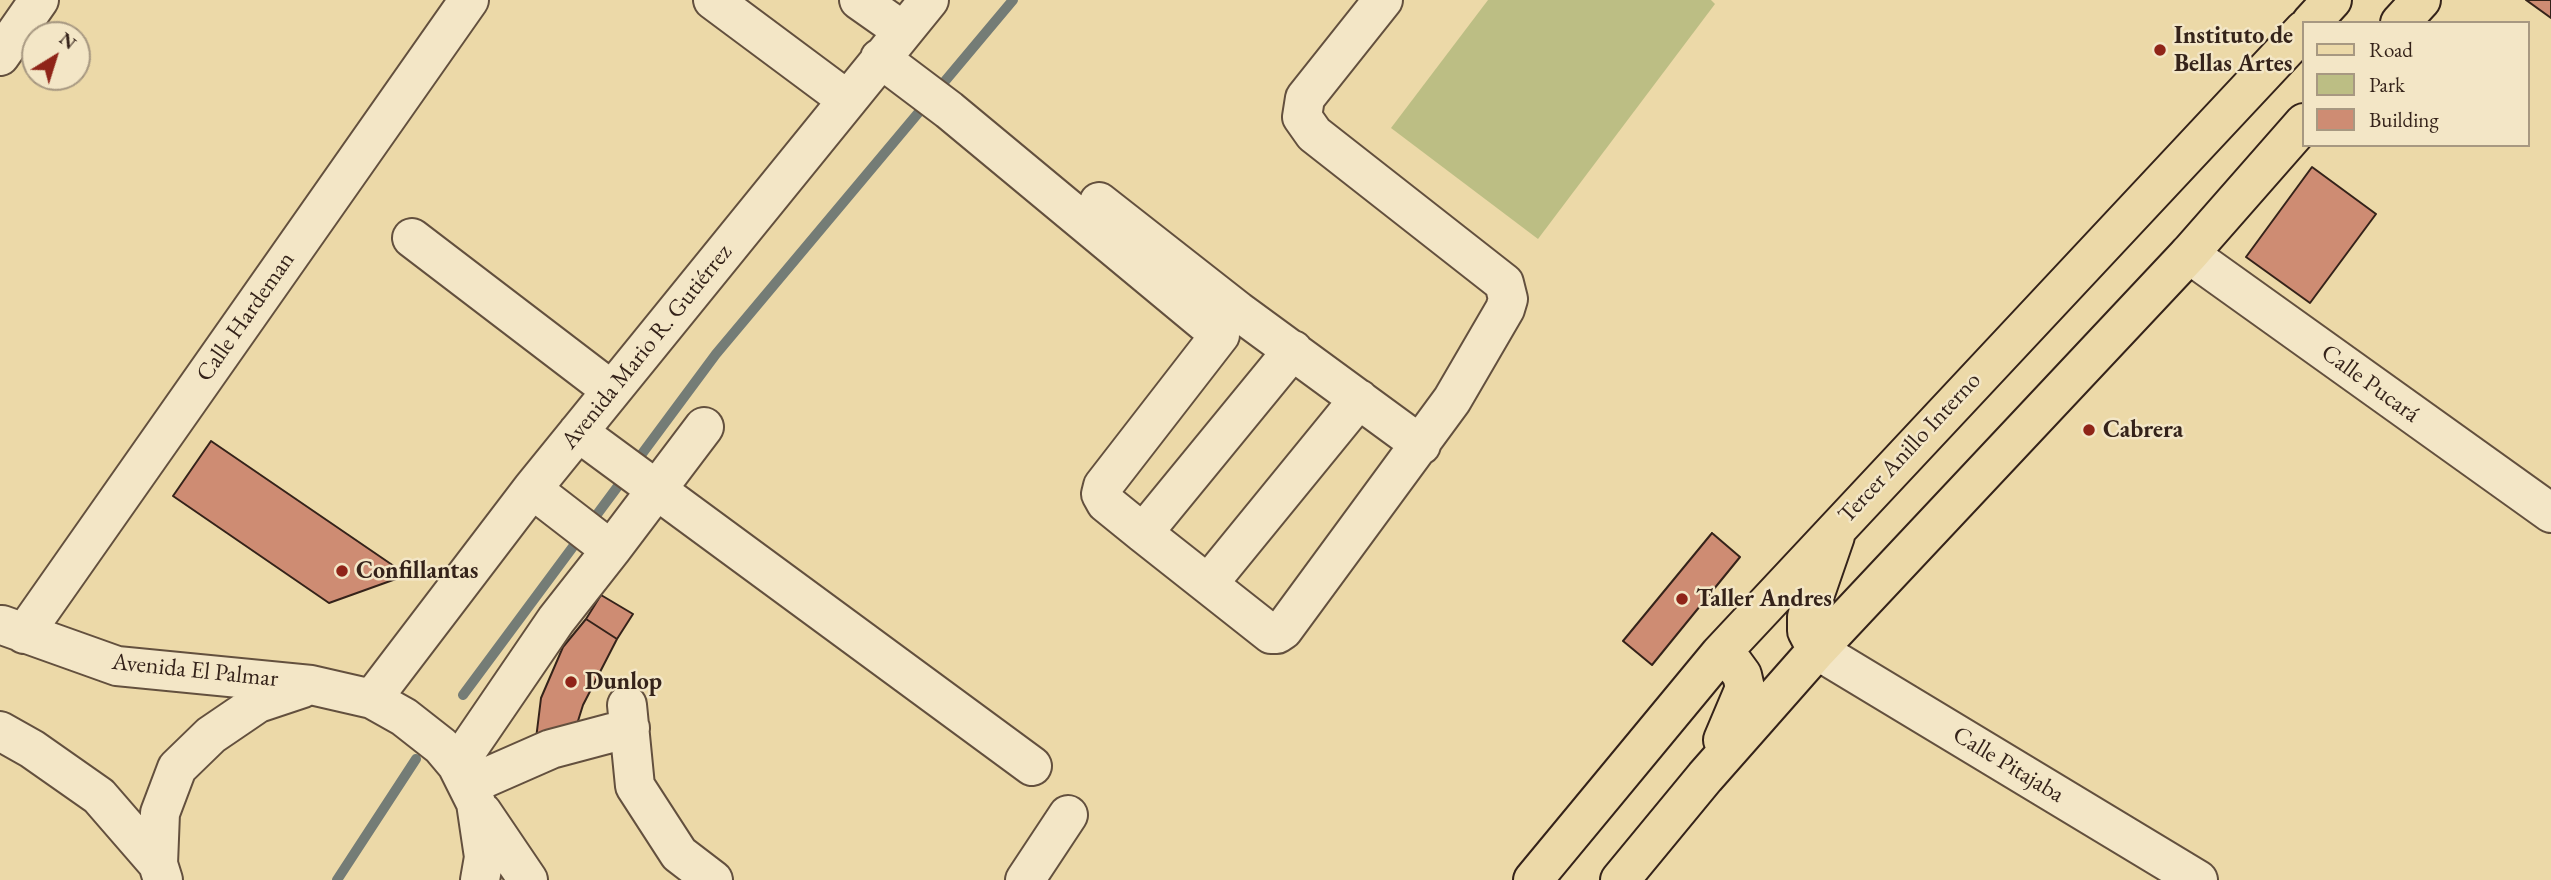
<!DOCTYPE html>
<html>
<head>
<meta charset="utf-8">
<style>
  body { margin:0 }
  #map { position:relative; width:2551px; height:880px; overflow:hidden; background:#ecd9a8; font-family:"EB Garamond",serif }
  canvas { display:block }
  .legend { position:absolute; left:2302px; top:21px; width:228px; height:126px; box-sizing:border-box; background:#f3e6c6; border:2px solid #a79881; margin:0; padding:9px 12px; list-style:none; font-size:21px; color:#35231a }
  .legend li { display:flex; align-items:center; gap:14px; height:35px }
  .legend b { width:35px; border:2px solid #a79881 }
  .north { position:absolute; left:21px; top:21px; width:70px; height:70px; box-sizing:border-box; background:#f3e6c6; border:2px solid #a79881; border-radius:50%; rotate:38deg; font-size:19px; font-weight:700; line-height:28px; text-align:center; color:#35231a }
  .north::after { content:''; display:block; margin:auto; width:24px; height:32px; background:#8f2418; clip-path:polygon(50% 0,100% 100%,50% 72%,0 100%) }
</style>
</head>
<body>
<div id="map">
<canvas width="2551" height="880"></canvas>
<ul class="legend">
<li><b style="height:9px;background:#ecd9a8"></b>Road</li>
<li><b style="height:19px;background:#bcbe84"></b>Park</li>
<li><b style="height:19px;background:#ce8c73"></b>Building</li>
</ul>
<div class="north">N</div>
</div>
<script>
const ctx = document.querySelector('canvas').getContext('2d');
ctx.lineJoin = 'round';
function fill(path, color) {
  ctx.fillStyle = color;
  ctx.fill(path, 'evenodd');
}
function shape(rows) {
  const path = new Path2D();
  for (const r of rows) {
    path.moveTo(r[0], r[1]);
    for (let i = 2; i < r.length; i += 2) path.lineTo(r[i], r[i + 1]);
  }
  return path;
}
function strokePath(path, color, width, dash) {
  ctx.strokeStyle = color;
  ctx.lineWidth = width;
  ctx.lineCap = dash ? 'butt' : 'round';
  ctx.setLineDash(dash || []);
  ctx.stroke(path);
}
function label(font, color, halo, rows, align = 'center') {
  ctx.font = font + ' "EB Garamond",serif';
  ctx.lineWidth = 5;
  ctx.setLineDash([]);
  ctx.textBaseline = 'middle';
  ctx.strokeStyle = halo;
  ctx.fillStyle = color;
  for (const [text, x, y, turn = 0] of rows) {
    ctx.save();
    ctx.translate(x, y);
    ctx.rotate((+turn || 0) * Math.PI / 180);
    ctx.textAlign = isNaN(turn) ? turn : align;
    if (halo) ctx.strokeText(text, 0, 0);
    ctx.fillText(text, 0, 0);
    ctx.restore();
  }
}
const green = shape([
  [1488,0,1711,0,1715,4,1538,239,1391,128]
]);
const stream = shape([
  [463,695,716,354,1013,0],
  [337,880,416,759]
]);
const building = shape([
  [2526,0,2551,0,2551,18,2526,0],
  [2312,167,2376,214,2310,303,2246,257,2312,167],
  [211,441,407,575,329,603,173,496,211,441],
  [1712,533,1740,557,1652,665,1623,641,1712,533],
  [601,595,633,614,617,639,586,619,601,595],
  [586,619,617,639,583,705,573,737,535,747,541,698,563,647,586,619]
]);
const minor = shape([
  [713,0,846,99],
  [859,0,903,31],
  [0,56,39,0],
  [880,58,949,110,1220,335,1103,486,1101,494,1106,503,1143,533,1271,634,1277,634,1283,630,1452,400,1505,309,1508,299,1504,283,1314,134,1302,117,1305,98,1383,0],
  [1099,202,1238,311,1421,445],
  [412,238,611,390],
  [2189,254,2551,513],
  [578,432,1032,766],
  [532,489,611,550,704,427],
  [1143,533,1293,350],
  [1208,584,1359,399],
  [2,625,117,666,311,685,372,699,404,717,441,746,457,765,476,803,484,857,480,880],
  [24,634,469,0],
  [1817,650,2198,880],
  [372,699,532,489,929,0],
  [627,705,635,786,679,854,713,880],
  [0,731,32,749,99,796,158,864],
  [457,765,556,620,611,550],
  [469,785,551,749,630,728],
  [482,812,528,880],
  [163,880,158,864,160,813,177,768,211,735,258,703,303,688],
  [1025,880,1068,815]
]);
const major = shape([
  [2311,23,2332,0],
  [2400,23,2421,0],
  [1817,650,1807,631,1807,617,1835,536],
  [1720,654,1734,664,1742,675,1745,688,1723,740],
  [1533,880,1720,654,2304,30],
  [1620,880,1705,777,1817,650,2189,254,2304,123]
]);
const markers = [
  [2160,50,7,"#8f2418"],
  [2089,430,7,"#8f2418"],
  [342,571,7,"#8f2418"],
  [1682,599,7,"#8f2418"],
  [571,682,7,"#8f2418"]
];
const poiNames = [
  ["Instituto de",2174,36],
  ["Bellas Artes",2174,64],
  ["Cabrera",2103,430],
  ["Confillantas",356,571],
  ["Taller Andres",1696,599],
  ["Dunlop",585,682]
];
const streetNames = [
  ["Calle Hardeman",246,317,-55],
  ["Avenida Mario R. Gutiérrez",647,347,-51],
  ["Calle Pucará",2370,384,36],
  ["Tercer Anillo Interno",1910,448,-47],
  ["Avenida El Palmar",195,671,6],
  ["Calle Pitajaba",2008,765,31]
];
fill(green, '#bcbe84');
strokePath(stream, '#747c76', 10);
fill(building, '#ce8c73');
strokePath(building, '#35231a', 2);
strokePath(minor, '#63503e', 42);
strokePath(major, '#35231a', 42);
strokePath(minor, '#f3e6c6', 38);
strokePath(major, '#ecd9a8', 38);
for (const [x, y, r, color] of markers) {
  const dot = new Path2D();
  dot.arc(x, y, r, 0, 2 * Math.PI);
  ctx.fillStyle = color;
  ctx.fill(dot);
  strokePath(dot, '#f3e6c6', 2.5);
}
label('bold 24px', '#35231a', '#f3e6c6', poiNames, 'left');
label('24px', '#35231a', '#f3e6c6', streetNames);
</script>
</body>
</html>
